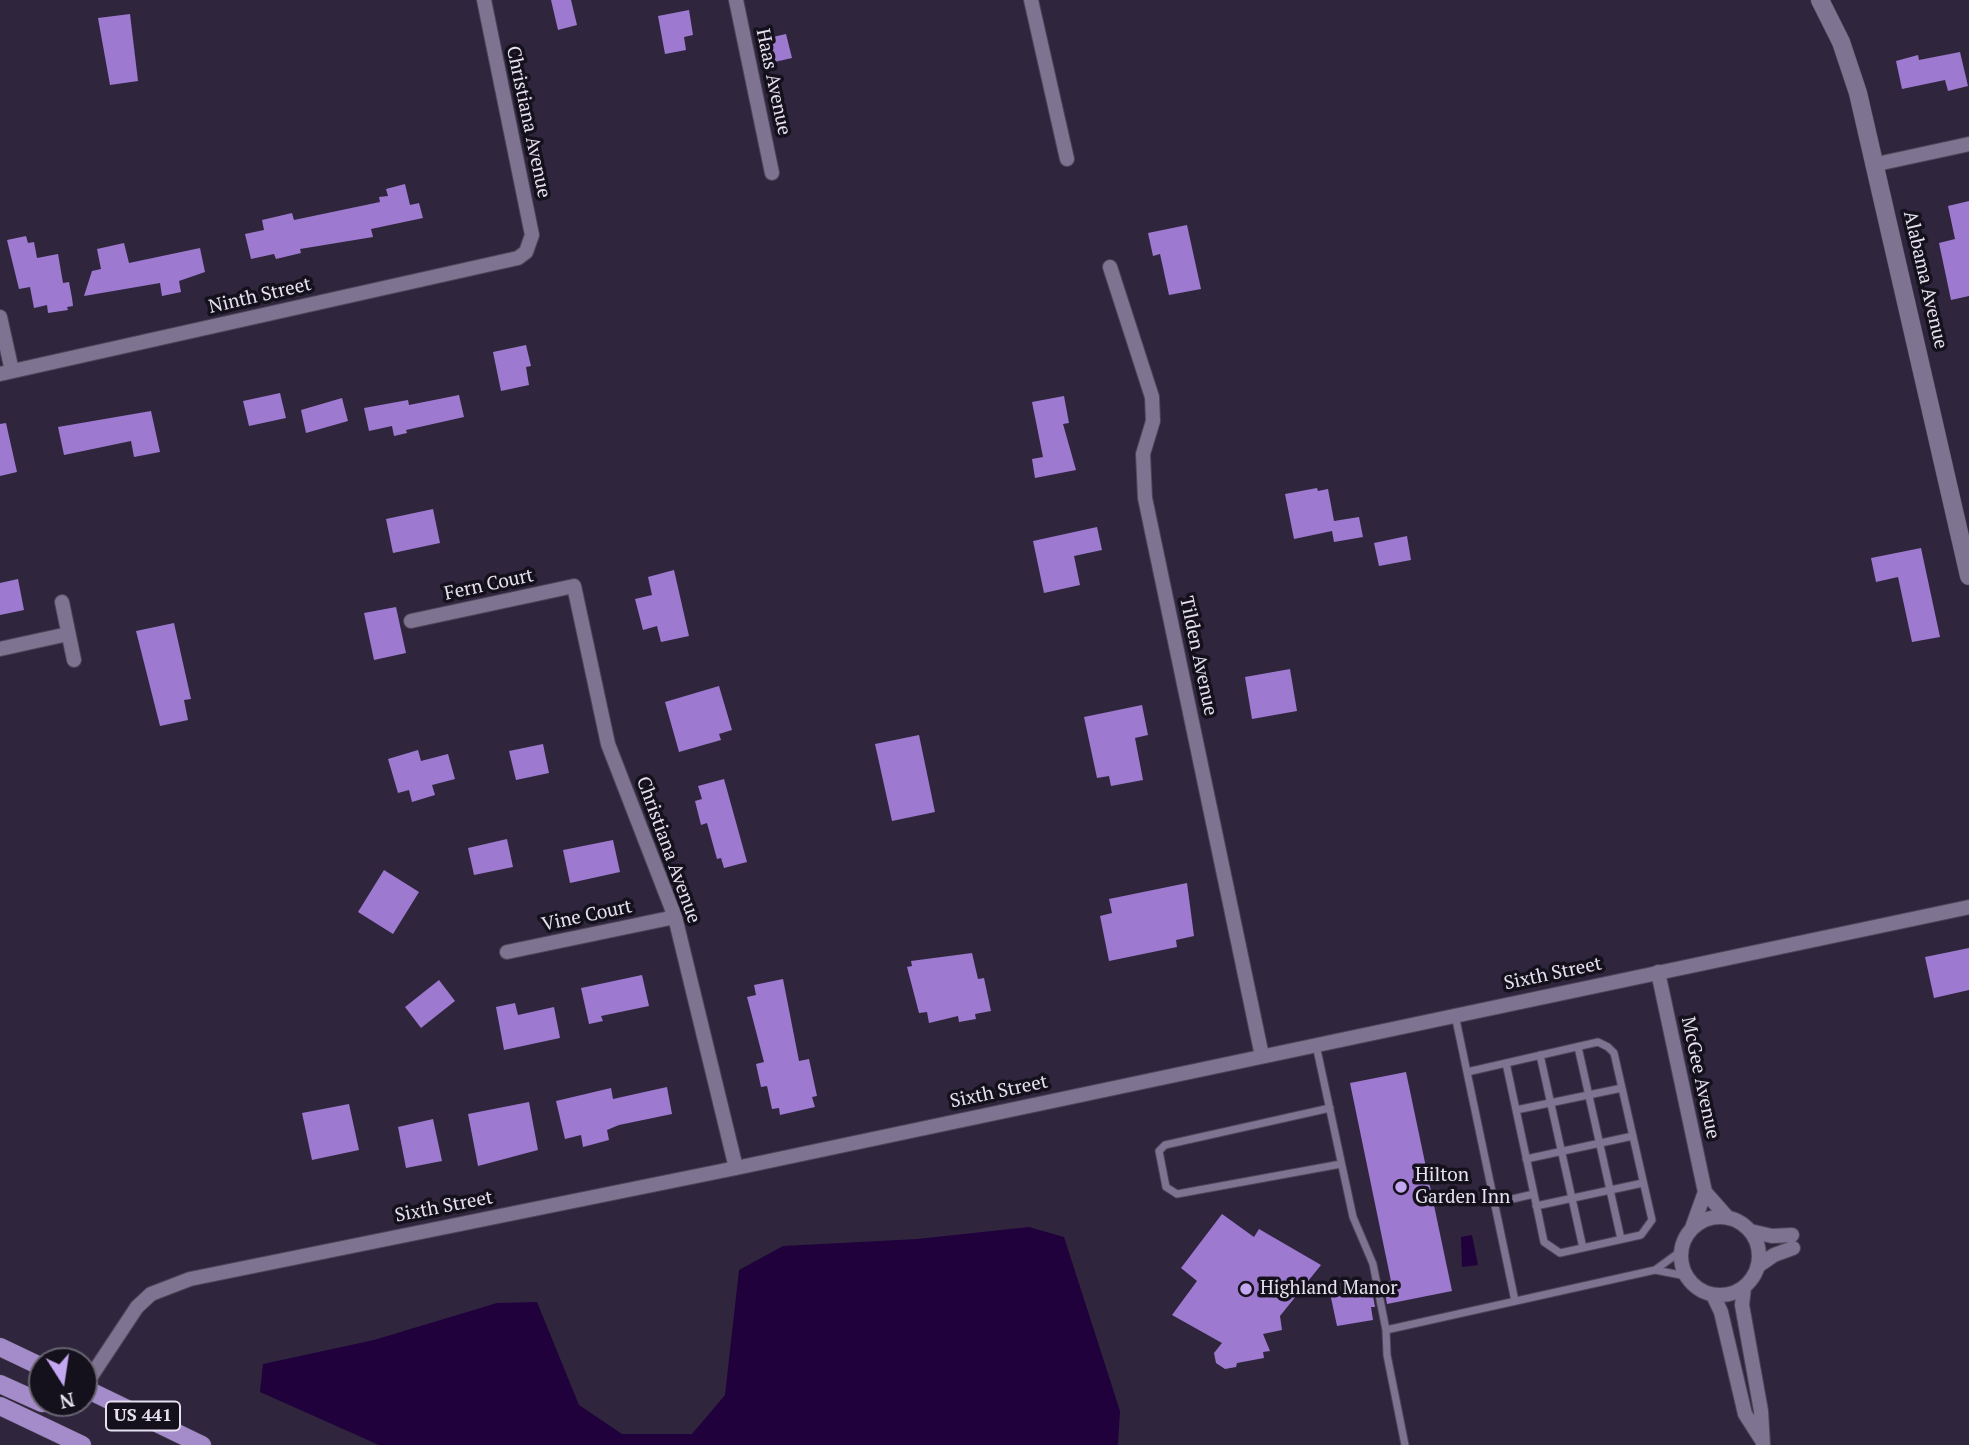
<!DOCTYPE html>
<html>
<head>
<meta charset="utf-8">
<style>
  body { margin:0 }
  #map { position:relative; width:1969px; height:1445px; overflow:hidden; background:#2f263e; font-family:"PT Serif",serif }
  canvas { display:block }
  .north { position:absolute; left:28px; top:1347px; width:70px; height:70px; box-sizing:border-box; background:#15111c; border:2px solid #696471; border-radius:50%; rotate:168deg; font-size:19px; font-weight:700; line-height:28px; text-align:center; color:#e6e0f0 }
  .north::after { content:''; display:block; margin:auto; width:24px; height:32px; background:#c4a7f1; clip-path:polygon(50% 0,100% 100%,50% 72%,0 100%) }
</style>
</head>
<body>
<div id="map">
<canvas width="1969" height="1445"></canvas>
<div class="north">N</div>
</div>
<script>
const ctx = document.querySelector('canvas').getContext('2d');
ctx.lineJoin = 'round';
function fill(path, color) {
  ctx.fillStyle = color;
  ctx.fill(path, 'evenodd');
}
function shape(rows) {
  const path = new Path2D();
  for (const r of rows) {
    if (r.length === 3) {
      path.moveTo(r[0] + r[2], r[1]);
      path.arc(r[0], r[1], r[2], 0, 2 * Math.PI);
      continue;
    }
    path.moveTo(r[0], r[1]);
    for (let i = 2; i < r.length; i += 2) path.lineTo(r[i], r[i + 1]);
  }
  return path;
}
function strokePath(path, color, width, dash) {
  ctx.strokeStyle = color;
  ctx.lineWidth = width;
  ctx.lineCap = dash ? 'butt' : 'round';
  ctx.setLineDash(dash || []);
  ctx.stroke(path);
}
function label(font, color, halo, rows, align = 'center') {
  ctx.font = font + ' "PT Serif",serif';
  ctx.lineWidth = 7;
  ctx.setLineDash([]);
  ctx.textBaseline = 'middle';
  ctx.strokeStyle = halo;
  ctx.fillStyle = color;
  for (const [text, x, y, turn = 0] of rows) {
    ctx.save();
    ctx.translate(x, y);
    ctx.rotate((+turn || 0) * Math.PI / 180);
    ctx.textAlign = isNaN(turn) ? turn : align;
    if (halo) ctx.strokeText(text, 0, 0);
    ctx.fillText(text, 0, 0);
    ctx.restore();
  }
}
const water = shape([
  [1029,1227,1064,1237,1120,1411,1118,1445,379,1445,260,1392,263,1364,374,1340,497,1303,537,1302,579,1405,622,1434,692,1434,725,1395,739,1270,783,1246,917,1239],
  [1472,1235,1478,1265,1462,1267,1461,1237]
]);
const building = shape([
  [551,0,571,0,577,25,558,30],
  [689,10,693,35,684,37,686,50,665,54,658,16],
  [130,14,138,81,110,85,98,18],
  [786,34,792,58,770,63,764,39],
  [1960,52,1968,86,1948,91,1945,80,1902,89,1896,61,1918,55,1919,60],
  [405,184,410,205,419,203,423,218,371,229,373,237,300,249,301,253,276,259,274,254,251,259,245,234,264,230,262,220,292,213,294,220,380,202,379,197,388,196,386,189],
  [1969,201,1969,296,1951,300,1939,243,1955,239,1948,206],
  [1187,225,1201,289,1169,295,1160,254,1153,256,1148,233],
  [26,236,28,243,34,242,37,258,58,254,63,283,69,282,72,298,73,306,67,307,68,310,48,313,47,305,34,308,30,287,19,289,7,240],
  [124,243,129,263,200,248,205,272,179,281,181,292,162,296,160,283,84,296,92,271,101,269,97,249],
  [526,345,531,366,526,367,529,385,501,391,493,352],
  [280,393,286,418,249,426,243,401],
  [459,395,464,417,406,430,407,433,394,436,392,426,369,431,364,408,408,400,409,405],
  [1064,396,1069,423,1063,424,1076,470,1035,478,1032,459,1043,457,1032,402],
  [342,398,348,421,306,433,301,410],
  [151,411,160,452,134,457,131,441,64,455,58,427],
  [6,423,17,472,0,476,0,424],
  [1317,488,1318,491,1328,489,1334,521,1359,517,1363,537,1334,542,1332,531,1294,539,1285,494],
  [433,509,440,543,393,553,386,519],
  [1097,527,1102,550,1074,556,1080,585,1044,593,1033,541],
  [1407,536,1411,560,1379,566,1374,543],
  [1921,548,1940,637,1912,642,1898,577,1876,582,1871,558],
  [674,570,689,636,661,642,657,626,643,630,635,599,652,595,648,577],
  [18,579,24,610,0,615,0,583],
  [396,607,406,653,374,660,364,613],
  [174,623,191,699,184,700,188,720,160,726,136,631],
  [1290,669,1297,711,1252,719,1245,677],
  [719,686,732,730,719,734,721,740,679,752,665,702],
  [1142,705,1148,735,1135,738,1143,780,1111,786,1109,776,1097,778,1084,717],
  [919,735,935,812,892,821,875,744],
  [543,744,549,773,516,780,509,751],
  [418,750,421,761,448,754,455,779,432,785,435,795,412,802,409,790,398,793,388,759],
  [724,779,747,862,724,868,721,858,717,859,707,823,701,825,695,801,702,799,698,786],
  [507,839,513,867,474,875,468,848],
  [613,840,620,872,570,883,563,850],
  [384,870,419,892,393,934,358,912],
  [1187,883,1194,936,1176,940,1177,947,1109,961,1100,916,1112,913,1109,899],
  [1969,948,1969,990,1934,998,1925,957],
  [972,953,978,979,984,978,991,1011,975,1014,976,1019,959,1022,958,1016,929,1023,927,1012,919,1013,907,967,912,966,911,961],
  [642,975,649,1006,601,1016,603,1021,589,1024,581,988],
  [783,979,799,1061,809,1059,817,1096,812,1097,815,1107,780,1115,779,1108,772,1109,767,1086,761,1087,756,1064,764,1062,747,997,756,995,754,985],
  [439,980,455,1001,421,1028,405,1007],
  [515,1003,518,1015,554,1007,560,1038,504,1050,496,1007],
  [1406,1072,1452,1291,1387,1304,1383,1282,1391,1281,1350,1083],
  [667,1087,672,1114,619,1125,607,1130,609,1140,583,1147,581,1135,565,1139,556,1101,611,1088,613,1099],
  [529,1102,538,1150,478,1166,468,1114],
  [349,1104,359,1150,312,1160,302,1113],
  [433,1119,442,1161,406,1168,398,1127],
  [1222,1214,1254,1237,1259,1229,1321,1265,1280,1316,1282,1330,1263,1334,1270,1351,1263,1352,1264,1358,1237,1363,1236,1367,1225,1369,1216,1363,1214,1353,1222,1343,1172,1315,1197,1281,1181,1268],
  [1371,1285,1375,1307,1371,1307,1373,1320,1337,1326,1330,1293]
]);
const service = shape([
  [1455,1015,1515,1301],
  [1316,1045,1353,1217,1373,1264,1386,1330,1655,1270,1681,1251],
  [1578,1047,1621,1239],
  [1540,1055,1583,1248],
  [1506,1063,1534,1194],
  [1467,1072,1598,1042,1608,1047,1614,1053,1652,1220,1641,1235,1560,1253,1544,1242,1534,1194,1495,1203],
  [1330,1108,1165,1145,1159,1151,1166,1187,1177,1194,1341,1164],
  [1516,1110,1622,1088],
  [1526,1159,1633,1136],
  [1536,1206,1643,1183],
  [1655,1270,1686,1276],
  [1386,1330,1387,1355,1405,1445]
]);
const minor = shape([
  [736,0,772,173],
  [1031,0,1067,159],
  [1877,164,1969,144],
  [1110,267,1152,397,1153,421,1143,454,1145,498,1262,1056],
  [0,317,12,371],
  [0,374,518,258,526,252,532,235,484,0],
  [62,602,74,660],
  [411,621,574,586,608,744,675,917,736,1168],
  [0,649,68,634],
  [507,952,675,917],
  [1658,972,1705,1192,1728,1218],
  [1720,1256,39],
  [1692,1228,1705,1192],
  [1750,1231,1772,1236,1792,1235],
  [1758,1266,1774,1255,1793,1248],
  [1744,1287,1742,1305,1761,1411,1763,1445],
  [1713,1295,1721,1312,1745,1414,1761,1439],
  [84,1387,137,1307,151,1294,190,1279,736,1168,1969,907]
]);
const tertiary = shape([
  [1820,0,1841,42,1858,93,1969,576]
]);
const primary = shape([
  [0,1347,42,1367],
  [0,1384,42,1403],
  [84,1388,202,1445],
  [44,1403,61,1403],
  [0,1406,82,1445]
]);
const markers = [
  [1401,1187,7,"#c4a7f1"],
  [1246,1289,7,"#c4a7f1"]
];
const shields = [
  [143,1416,74]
];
const shieldNames = [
  ["US 441",143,1416]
];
const streetNames = [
  ["Haas Avenue",773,82,78],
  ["Christiana Avenue",528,122,78],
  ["Alabama Avenue",1925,280,77],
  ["Ninth Street",260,296,-13],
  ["Fern Court",489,585,-12],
  ["Tilden Avenue",1198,656,78],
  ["Christiana Avenue",668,850,70],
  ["Vine Court",587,916,-12],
  ["Sixth Street",1553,974,-12],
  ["McGee Avenue",1700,1078,78],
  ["Sixth Street",999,1092,-12],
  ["Sixth Street",444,1207,-11]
];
const poiNames = [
  ["Hilton",1415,1176],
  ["Garden Inn",1415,1198],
  ["Highland Manor",1260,1289]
];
fill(water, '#20013c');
fill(building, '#9d7acf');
strokePath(service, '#4d4559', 9);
strokePath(minor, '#4d4559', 16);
strokePath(tertiary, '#4d4559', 19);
strokePath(primary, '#4d4559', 19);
strokePath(service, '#7e7390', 7);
strokePath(minor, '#7e7390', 14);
strokePath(tertiary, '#7e7390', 18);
strokePath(primary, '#a48cca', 18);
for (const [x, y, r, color] of markers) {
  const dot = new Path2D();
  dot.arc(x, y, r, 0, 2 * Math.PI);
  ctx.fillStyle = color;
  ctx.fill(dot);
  strokePath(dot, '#15111c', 2.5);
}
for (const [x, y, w] of shields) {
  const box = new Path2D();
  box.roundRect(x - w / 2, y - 14.5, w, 29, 5);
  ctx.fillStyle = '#15111c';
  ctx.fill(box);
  strokePath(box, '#e6e0f0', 2);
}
label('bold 18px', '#e6e0f0', null, shieldNames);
label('19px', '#e6e0f0', '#15111c', streetNames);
label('19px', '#e6e0f0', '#15111c', poiNames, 'left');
</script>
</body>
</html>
